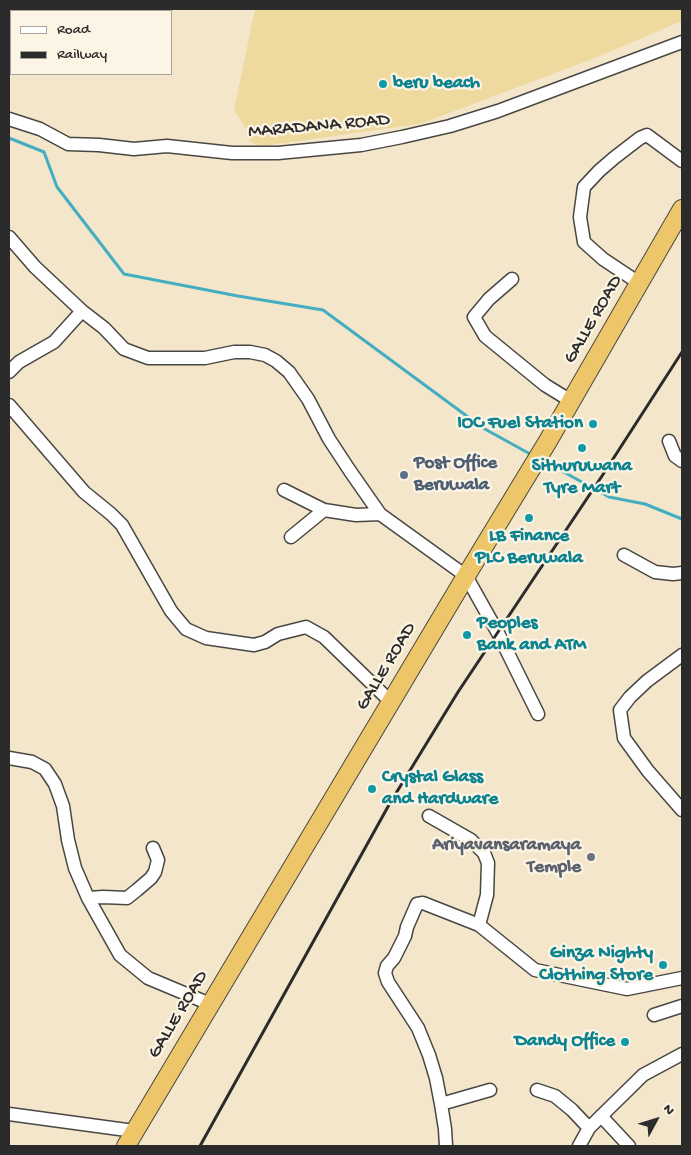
<!DOCTYPE html>
<html>
<head>
<meta charset="utf-8">
<style>
  body { margin:0 }
  #map { position:relative; width:691px; height:1155px; overflow:hidden; background:#f3e6ca; font-family:"Gochi Hand",sans-serif }
  canvas { display:block }
  .frame { position:absolute; inset:0; border:10px solid #2b2b2b; pointer-events:none }
  .legend { position:absolute; left:10px; top:10px; width:162px; height:65px; box-sizing:border-box; background:#fcf5e5; border:1px solid #a8a49b; margin:0; padding:6px 9px; list-style:none; font-size:15px; color:#2b2b2b }
  .legend li { display:flex; align-items:center; gap:10px; height:25px }
  .legend b { width:25px; border:1px solid #a8a49b }
  .north { position:absolute; left:631px; top:1095px; width:50px; height:50px; -webkit-text-stroke:4px #fcf5e5; paint-order:stroke; rotate:51deg; font-size:14px; font-weight:700; line-height:20px; text-align:center; color:#2b2b2b }
  .north::after { content:''; display:block; margin:auto; width:18px; height:22px; background:#2b2b2b; clip-path:polygon(50% 0,100% 100%,50% 72%,0 100%) }
</style>
</head>
<body>
<div id="map">
<canvas width="691" height="1155"></canvas>
<div class="frame"></div>
<ul class="legend">
<li><b style="height:6px;background:#fff"></b>Road</li>
<li><b style="height:6px;background:#2b2b2b"></b>Railway</li>
</ul>
<div class="north">N</div>
</div>
<script>
const ctx = document.querySelector('canvas').getContext('2d');
ctx.lineJoin = 'round';
function fill(path, color) {
  ctx.fillStyle = color;
  ctx.fill(path, 'evenodd');
}
function shape(rows) {
  const path = new Path2D();
  for (const r of rows) {
    path.moveTo(r[0], r[1]);
    for (let i = 2; i < r.length; i += 2) path.lineTo(r[i], r[i + 1]);
  }
  return path;
}
function strokePath(path, color, width, dash) {
  ctx.strokeStyle = color;
  ctx.lineWidth = width;
  ctx.lineCap = dash ? 'butt' : 'round';
  ctx.setLineDash(dash || []);
  ctx.stroke(path);
}
function label(font, color, halo, rows, align = 'center') {
  ctx.font = font + ' "Gochi Hand",sans-serif';
  ctx.lineWidth = 4.5;
  ctx.setLineDash([]);
  ctx.textBaseline = 'middle';
  ctx.strokeStyle = halo;
  ctx.fillStyle = color;
  for (const [text, x, y, turn = 0] of rows) {
    ctx.save();
    ctx.translate(x, y);
    ctx.rotate((+turn || 0) * Math.PI / 180);
    ctx.textAlign = isNaN(turn) ? turn : align;
    if (halo) ctx.strokeText(text, 0, 0);
    ctx.fillText(text, 0, 0);
    ctx.restore();
  }
}
const sand = shape([
  [255,9,682,9,682,21,595,58,420,124,263,146,254,144,249,139,246,129,234,110]
]);
const water = shape([
  [9,9,162,9,161,11,11,11,11,46,9,45]
]);
const stream = shape([
  [9,138,44,152,57,187,124,274,238,296,323,310,483,428,532,455],
  [542,460,609,497,645,504,682,519]
]);
const minor = shape([
  [9,119,40,129,68,144,99,145,134,149,167,146,232,153,278,153,361,145,402,137,450,126,498,111,682,42],
  [9,237,35,267,82,311,104,328,124,349,148,358,205,358,234,352,250,352,265,355,276,361,289,372,308,399,329,439,350,471,380,514,466,576,498,633,538,714],
  [512,279,489,299,474,317,485,336,545,385,571,401],
  [639,283,603,259,584,242,580,217,584,187,599,171,614,158,640,138,647,135,682,161],
  [9,372,19,362,54,342,82,311],
  [9,405,84,492,111,514,122,525,171,611,186,629,206,638,254,645,265,642,278,634,306,627,324,637,391,702],
  [669,441,675,456,682,461],
  [284,490,324,510,356,515,380,514],
  [291,537,324,510],
  [624,555,655,572,673,574,682,573],
  [682,655,647,681,630,697,620,710,624,738,648,771,682,810],
  [9,758,32,762,45,769,55,784,63,806,68,840,75,868,88,898,120,955,148,978,210,1004],
  [429,816,471,840,484,853,488,863,487,895,479,925],
  [88,898,103,897,127,898,137,890,151,878,155,872,158,860,153,848],
  [654,1015,682,1006],
  [537,1090,555,1096,572,1110,589,1128],
  [441,1104,490,1090],
  [9,1114,134,1131],
  [601,1116,629,1146],
  [446,1146,445,1129,441,1104,436,1078,429,1055,418,1028,388,982,385,973,387,966,394,958,405,936,407,927,417,904,423,903,479,925,535,970,627,989,682,978],
  [579,1146,589,1128,643,1075,682,1054]
]);
const highway = shape([
  [126,1146,466,576,548,441,682,209]
]);
const rail = shape([
  [200,1146,390,803,458,692,602,476,682,352]
]);
const markers = [
  [383,84,5,"#0f9aa8"],
  [593,424,5,"#0f9aa8"],
  [582,448,5,"#0f9aa8"],
  [404,475,5,"#5c6f8a"],
  [529,518,5,"#0f9aa8"],
  [467,635,5,"#0f9aa8"],
  [372,789,5,"#0f9aa8"],
  [591,857,5,"#6b7280"],
  [663,965,5,"#0f9aa8"],
  [625,1042,5,"#0f9aa8"]
];
const cultureNames = [
  ["beru beach",393,84],
  ["IOC Fuel Station",583,424,"right"],
  ["Sithuruwana",582,467,"center"],
  ["Tyre Mart",582,489,"center"],
  ["LB Finance",529,537,"center"],
  ["PLC Beruwala",529,559,"center"],
  ["Peoples",477,624],
  ["Bank and ATM",477,646],
  ["Crystal Glass",382,778],
  ["and Hardware",382,800],
  ["Ginza Nighty",653,954,"right"],
  ["Clothing Store",653,976,"right"],
  ["Dandy Office",615,1042,"right"]
];
const streetNames = [
  ["MARADANA ROAD",319,127,-5],
  ["GALLE ROAD",594,320,-60],
  ["GALLE ROAD",387,667,-59],
  ["GALLE ROAD",179,1015,-59]
];
const serviceNames = [
  ["Post Office",414,464],
  ["Beruwala",414,486]
];
const worshipNames = [
  ["Ariyavansaramaya",581,846],
  ["Temple",581,868]
];
fill(sand, '#eeda9e');
fill(water, '#43aec1');
strokePath(stream, '#43aec1', 3);
strokePath(minor, '#494743', 15);
strokePath(highway, '#494743', 20);
strokePath(minor, '#fff', 12);
strokePath(highway, '#ecc669', 18);
strokePath(rail, '#2b2b2b', 3);
for (const [x, y, r, color] of markers) {
  const dot = new Path2D();
  dot.arc(x, y, r, 0, 2 * Math.PI);
  ctx.fillStyle = color;
  ctx.fill(dot);
  strokePath(dot, '#fcf5e5', 2);
}
label('bold 19px', '#0d838f', '#fcf5e5', cultureNames, 'left');
label('19px', '#2b2b2b', '#fcf5e5', streetNames);
label('bold 19px', '#4e5e75', '#fcf5e5', serviceNames, 'left');
label('bold 19px', '#5b616d', '#fcf5e5', worshipNames, 'right');
</script>
</body>
</html>
